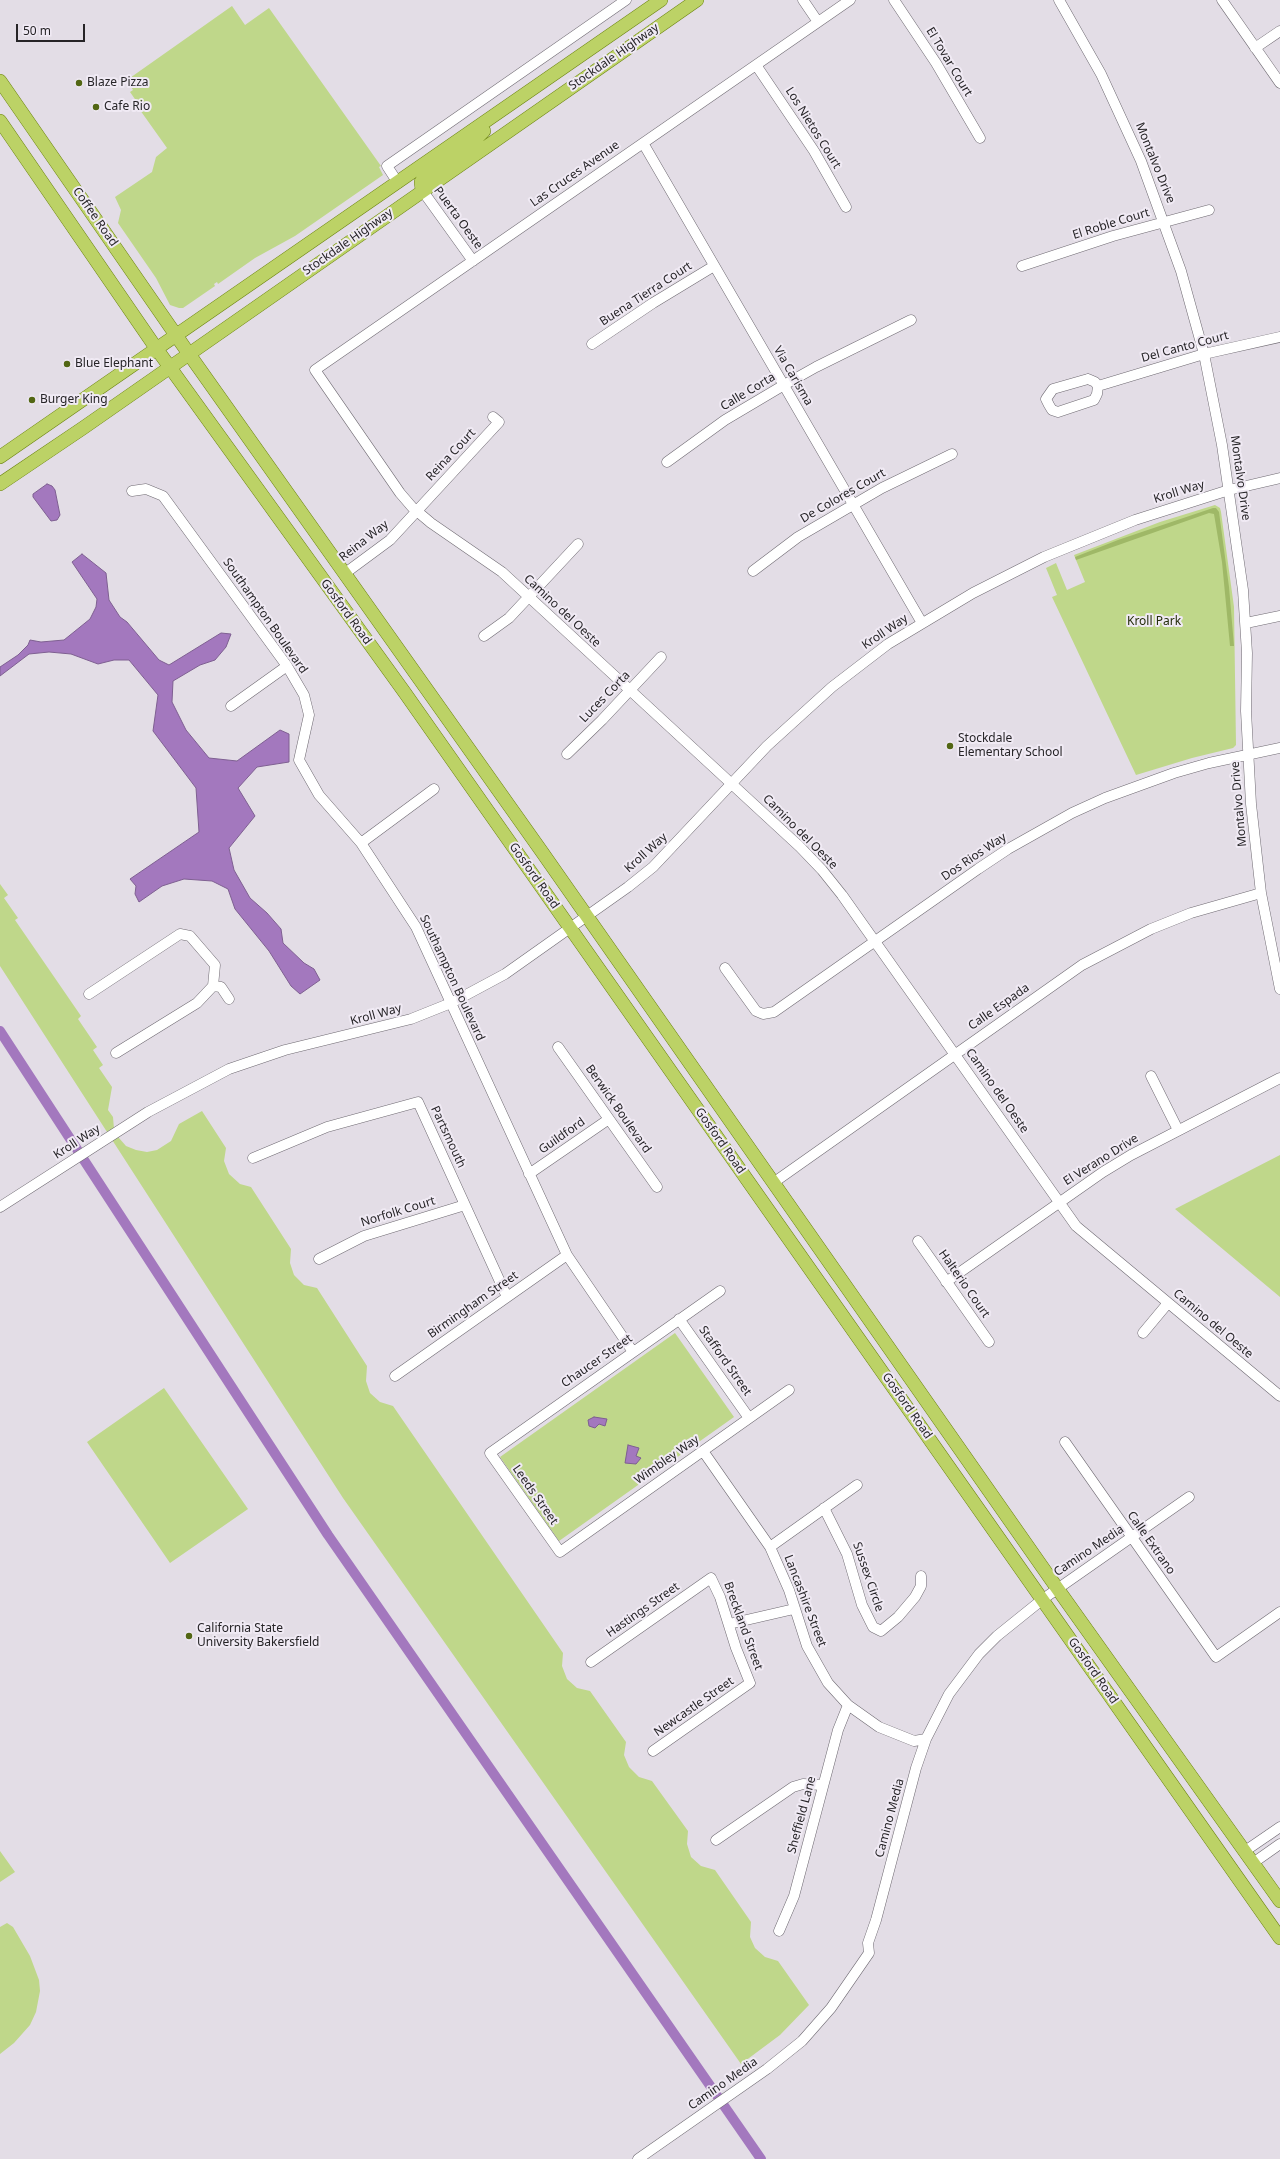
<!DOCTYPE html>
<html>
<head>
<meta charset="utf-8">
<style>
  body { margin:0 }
  #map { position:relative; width:1280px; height:2159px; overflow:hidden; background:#e3dde6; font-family:"Noto Sans",sans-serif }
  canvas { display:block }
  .scale { position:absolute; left:16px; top:24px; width:69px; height:18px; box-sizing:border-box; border:2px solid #262427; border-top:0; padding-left:5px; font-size:12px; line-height:14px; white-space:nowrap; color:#262427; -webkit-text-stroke:3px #f0eaf4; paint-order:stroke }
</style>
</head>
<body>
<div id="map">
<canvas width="1280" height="2159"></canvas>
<div class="scale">50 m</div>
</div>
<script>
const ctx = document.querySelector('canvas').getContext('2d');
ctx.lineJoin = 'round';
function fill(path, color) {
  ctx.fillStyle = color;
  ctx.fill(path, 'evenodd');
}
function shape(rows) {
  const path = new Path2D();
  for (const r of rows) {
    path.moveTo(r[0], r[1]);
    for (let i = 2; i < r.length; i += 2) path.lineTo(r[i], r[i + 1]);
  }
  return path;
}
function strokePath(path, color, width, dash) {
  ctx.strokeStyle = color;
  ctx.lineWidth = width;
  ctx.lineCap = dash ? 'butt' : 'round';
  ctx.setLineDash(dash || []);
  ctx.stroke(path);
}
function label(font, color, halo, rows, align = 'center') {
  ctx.font = font + ' "Noto Sans",sans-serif';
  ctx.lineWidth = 4;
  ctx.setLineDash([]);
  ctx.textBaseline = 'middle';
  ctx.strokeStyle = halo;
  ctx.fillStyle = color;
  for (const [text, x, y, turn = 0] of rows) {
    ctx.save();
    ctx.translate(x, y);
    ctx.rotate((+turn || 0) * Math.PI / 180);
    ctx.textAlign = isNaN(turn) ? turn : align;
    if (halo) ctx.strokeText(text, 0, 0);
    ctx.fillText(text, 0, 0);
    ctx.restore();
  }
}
const green = shape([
  [232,6,245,25,269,8,381,166,379,167,383,175,295,236,255,258,218,284,217,282,214,284,215,286,183,308,179,308,170,305,156,278,118,223,121,210,115,197,152,172,156,157,167,148,135,103,137,102,130,92,133,90,127,80],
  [1215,505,1220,508,1221,512,1234,607,1236,745,1233,748,1192,758,1136,775,1052,597,1057,595,1046,568,1056,563,1067,590,1085,582,1074,555,1160,522],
  [0,884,8,895,4,898,18,918,15,920,81,1016,78,1019,97,1047,93,1050,103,1065,99,1068,112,1087,108,1110,113,1117,114,1129,119,1138,126,1146,136,1150,147,1152,157,1150,171,1141,179,1124,202,1111,226,1148,224,1161,229,1174,240,1184,251,1187,291,1249,290,1263,294,1275,304,1285,317,1288,367,1366,366,1381,370,1393,380,1402,393,1406,563,1653,562,1666,567,1679,577,1688,590,1691,626,1742,624,1755,629,1767,639,1777,652,1781,688,1831,687,1844,691,1857,701,1866,715,1870,751,1922,750,1937,755,1948,765,1957,778,1961,809,2005,780,2035,741,2064,343,1498,0,966],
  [1280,1155,1280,1297,1175,1209],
  [675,1333,734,1417,559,1541,500,1457],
  [164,1388,248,1509,170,1563,87,1442],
  [0,1851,15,1872,0,1882],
  [7,1923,13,1927,30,1956,39,1980,40,1991,36,2012,30,2025,14,2043,0,2054,0,1927]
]);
const forest = shape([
  [1213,508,1216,508,1219,512,1229,587,1234,646,1230,646,1222,562,1214,514,1209,513,1076,560,1075,557,1118,540]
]);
const water = shape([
  [47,484,52,486,55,490,60,515,57,520,51,521,33,497,33,494,47,484],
  [82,554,106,573,109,600,120,617,127,622,159,660,169,665,221,633,231,634,226,647,215,660,200,665,173,681,172,702,186,730,209,758,237,761,280,730,289,734,289,762,257,767,238,788,255,816,229,848,234,870,250,898,267,913,281,929,283,943,304,963,314,969,320,980,300,994,291,986,269,951,235,909,228,889,212,881,184,879,162,886,139,902,135,894,136,886,130,879,199,832,196,788,153,731,158,695,129,660,114,660,98,664,71,654,49,652,29,654,0,676,0,667,18,655,28,645,30,640,41,642,64,640,90,619,96,607,97,599,72,562,82,554],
  [594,1417,607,1419,605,1426,599,1424,595,1428,589,1426,588,1420,594,1417],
  [628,1445,639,1448,636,1456,641,1458,636,1464,625,1463,628,1445]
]);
const canal = shape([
  [0,1031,328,1535,761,2159]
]);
const minor = shape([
  [803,0,818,22],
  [850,0,315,370,400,493,412,507,431,523,502,572,800,847,822,870,842,895,1076,1226,1280,1396],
  [894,0,936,63,980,138],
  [1059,0,1101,74,1141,161,1181,271,1204,354,1222,445,1243,590,1247,653,1246,711,1251,804,1261,893,1280,989],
  [1222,0,1280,83],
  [1255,48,1280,31],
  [756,65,814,151,846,207],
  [643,143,922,623],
  [398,183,387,166,626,0],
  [422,190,473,261],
  [1022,266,1113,236,1209,210],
  [592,344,653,303,714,266],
  [1088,379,1095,382,1098,386,1097,394,1094,400,1058,412,1052,410,1049,405,1046,399,1053,389,1088,379],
  [1098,386,1204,354,1280,337],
  [667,462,725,420,784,385,816,367,911,320],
  [132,491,146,489,163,496,287,666,304,695,309,715,299,760,319,795,361,843,416,927,567,1255,633,1352],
  [753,571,798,537,882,488,952,454],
  [344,574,390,540,499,422,493,417],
  [1246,623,1280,616],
  [484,636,509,618,578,544],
  [231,706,287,666],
  [567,754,602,720,661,657],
  [361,843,434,789],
  [725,968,756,1011,763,1014,774,1012,978,869,1008,849,1072,813,1105,798,1174,773,1209,763,1280,748],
  [213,986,221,987,229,999],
  [89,994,180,934,190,936,215,965,213,986,197,1003,116,1053],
  [558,1047,657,1187],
  [1151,1076,1178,1130],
  [253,1158,327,1127,418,1102,507,1297],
  [529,1174,609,1119],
  [773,1183,1082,965,1151,929,1191,913,1261,893],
  [0,1207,148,1112,229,1069,285,1050,411,1019,451,1003,505,974,628,887,653,867,767,746,832,687,888,644,973,593,1044,557,1135,520,1229,490,1280,478],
  [918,1241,989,1342],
  [319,1259,364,1236,465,1205],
  [946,1282,1103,1172,1131,1155,1280,1078],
  [720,1291,490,1453,560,1552,789,1390],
  [679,1319,749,1418],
  [1143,1333,1168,1303],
  [395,1376,567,1255],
  [1065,1442,1216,1657,1280,1612],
  [703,1451,770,1547,789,1590,807,1646,828,1683,848,1705,879,1727,914,1741,926,1739],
  [824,1508,847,1554,862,1605,873,1627,881,1631,898,1617,915,1597,921,1586,921,1576],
  [770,1547,857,1485],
  [729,1624,794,1609],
  [591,1662,711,1578,720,1597,736,1648,750,1683,653,1751],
  [716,1840,793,1787,803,1784,823,1785],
  [1245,1851,1280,1827],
  [1253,1863,1280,1844],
  [779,1931,794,1896,838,1730,848,1705],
  [638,2159,767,2069,802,2041,831,2008,869,1953,868,1943,876,1920,916,1768,926,1739,949,1694,979,1654,997,1636,1043,1599,1189,1497]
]);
const major = shape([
  [0,81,189,354,542,852,1057,1588,1280,1901],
  [0,121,156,348,405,693,1280,1938],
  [422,190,421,182,424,178,472,143,484,131],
  [0,457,661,0],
  [0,484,83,428,697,0]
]);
const markers = [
  [79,83,4,"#526613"],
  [96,107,4,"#526613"],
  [67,364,4,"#526613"],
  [32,400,4,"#526613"],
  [950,746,4,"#526613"],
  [189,1636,4,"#526613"]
];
const streetNames = [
  ["Stockdale Highway",614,57,-35],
  ["El Tovar Court",949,62,59],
  ["Los Nietos Court",813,128,58],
  ["Montalvo Drive",1155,163,68],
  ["Las Cruces Avenue",575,174,-35],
  ["Coffee Road",95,217,55],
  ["Puerta Oeste",458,218,54],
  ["El Roble Court",1111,224,-17],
  ["Stockdale Highway",348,242,-35],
  ["Buena Tierra Court",646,294,-33],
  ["Del Canto Court",1185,347,-15],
  ["Via Carisma",793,376,60],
  ["Calle Corta",748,392,-31],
  ["Reina Court",451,455,-47],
  ["Montalvo Drive",1240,478,82],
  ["Kroll Way",1179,492,-17],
  ["De Colores Court",843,496,-30],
  ["Reina Way",364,541,-38],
  ["Camino del Oeste",562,611,43],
  ["Gosford Road",346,612,54],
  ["Southampton Boulevard",265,616,55],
  ["Kroll Way",885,632,-34],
  ["Luces Corta",605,697,-46],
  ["Montalvo Drive",1239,804,-95],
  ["Camino del Oeste",800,832,45],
  ["Kroll Way",646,853,-42],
  ["Dos Rios Way",974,857,-34],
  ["Gosford Road",534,876,55],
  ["Southampton Boulevard",452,978,65],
  ["Calle Espada",999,1007,-35],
  ["Kroll Way",376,1015,-15],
  ["Camino del Oeste",997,1091,55],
  ["Berwick Boulevard",618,1109,55],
  ["Guildford",562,1136,-35],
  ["Partsmouth",448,1137,65],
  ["Gosford Road",720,1141,55],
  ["Kroll Way",77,1142,-33],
  ["El Verano Drive",1101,1160,-32],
  ["Norfolk Court",398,1212,-17],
  ["Halterio Court",964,1284,55],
  ["Birmingham Street",473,1305,-35],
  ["Camino del Oeste",1213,1324,40],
  ["Chaucer Street",597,1361,-35],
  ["Stafford Street",725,1361,55],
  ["Gosford Road",907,1406,55],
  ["Wimbley Way",667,1460,-35],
  ["Leeds Street",535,1495,55],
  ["Calle Extrano",1151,1543,55],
  ["Camino Media",1089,1551,-34],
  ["Sussex Circle",868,1577,71],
  ["Lancashire Street",805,1601,69],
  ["Hastings Street",643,1610,-35],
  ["Breckland Street",743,1626,70],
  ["Gosford Road",1093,1671,55],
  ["Newcastle Street",694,1707,-35],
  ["Sheffield Lane",802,1815,-75],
  ["Camino Media",890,1818,-75],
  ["Camino Media",723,2084,-35]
];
const poiNames = [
  ["Blaze Pizza",87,83],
  ["Cafe Rio",104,107],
  ["Blue Elephant",75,364],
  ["Burger King",40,400],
  ["Stockdale",958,739],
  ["Elementary School",958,753],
  ["California State",197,1629],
  ["University Bakersfield",197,1643]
];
const parkNames = [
  ["Kroll Park",1154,622]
];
fill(green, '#bfd78a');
fill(forest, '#9fb867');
fill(water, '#a378be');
strokePath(water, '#7e5f91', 1);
strokePath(canal, '#a378be', 10);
strokePath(minor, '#6f6a72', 11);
strokePath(major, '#6a820e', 14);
strokePath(minor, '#fff', 10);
strokePath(major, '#bcd266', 13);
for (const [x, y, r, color] of markers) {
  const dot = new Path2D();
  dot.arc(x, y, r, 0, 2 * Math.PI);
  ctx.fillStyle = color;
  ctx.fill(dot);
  strokePath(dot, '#f0eaf4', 1.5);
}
label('12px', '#262427', '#f0eaf4', streetNames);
label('12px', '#262427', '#f0eaf4', poiNames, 'left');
label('12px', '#242d0a', '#f0eaf4', parkNames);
</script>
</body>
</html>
